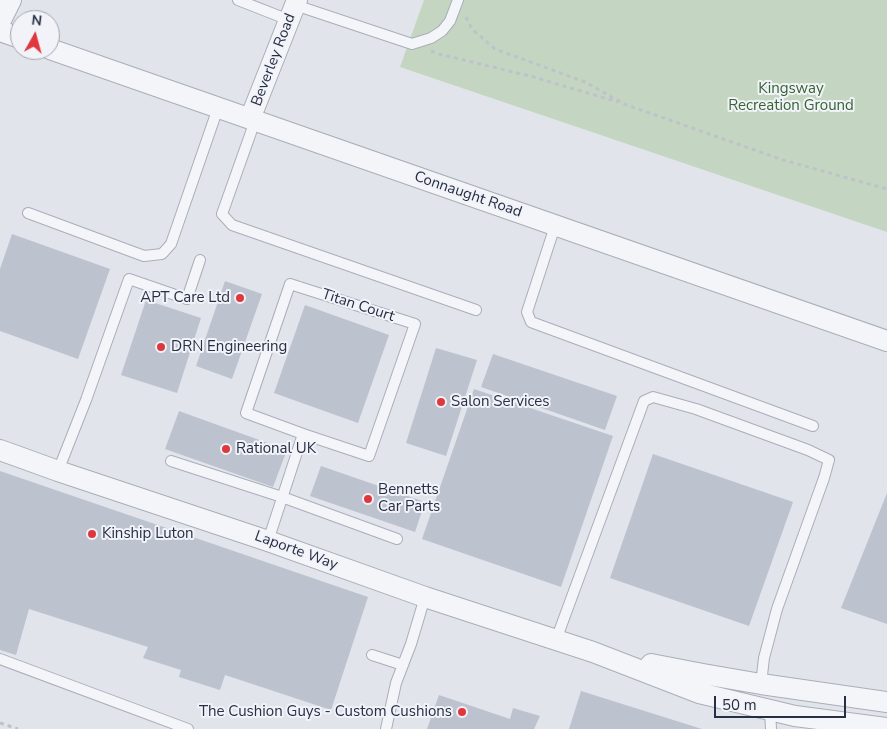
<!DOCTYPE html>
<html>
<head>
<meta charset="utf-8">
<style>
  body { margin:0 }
  #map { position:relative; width:887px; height:729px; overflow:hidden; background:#e1e4eb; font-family:"Nunito Sans",sans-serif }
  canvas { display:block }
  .north { position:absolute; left:10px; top:10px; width:50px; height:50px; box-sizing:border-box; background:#f1f3f8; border:1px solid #a0a5b0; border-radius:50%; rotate:7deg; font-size:14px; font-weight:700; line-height:20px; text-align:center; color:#272f45 }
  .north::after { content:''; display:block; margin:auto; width:18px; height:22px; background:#de383e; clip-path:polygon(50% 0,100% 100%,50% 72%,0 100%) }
  .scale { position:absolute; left:714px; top:696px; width:132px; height:22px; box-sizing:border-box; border:2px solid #272f45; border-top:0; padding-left:6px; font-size:15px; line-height:18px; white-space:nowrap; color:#272f45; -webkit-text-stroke:4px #f1f3f8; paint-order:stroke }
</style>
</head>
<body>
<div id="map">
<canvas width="887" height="729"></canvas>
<div class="north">N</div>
<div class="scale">50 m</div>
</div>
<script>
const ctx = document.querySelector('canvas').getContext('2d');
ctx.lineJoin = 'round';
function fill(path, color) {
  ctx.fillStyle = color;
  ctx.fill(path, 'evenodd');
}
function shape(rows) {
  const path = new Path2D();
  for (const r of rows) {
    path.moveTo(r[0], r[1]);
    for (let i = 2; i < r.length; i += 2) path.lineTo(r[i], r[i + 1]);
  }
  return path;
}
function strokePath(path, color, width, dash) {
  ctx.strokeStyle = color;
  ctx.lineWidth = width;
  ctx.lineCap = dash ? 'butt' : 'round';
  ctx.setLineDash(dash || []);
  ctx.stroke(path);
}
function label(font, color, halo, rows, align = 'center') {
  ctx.font = font + ' "Nunito Sans",sans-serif';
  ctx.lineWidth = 4;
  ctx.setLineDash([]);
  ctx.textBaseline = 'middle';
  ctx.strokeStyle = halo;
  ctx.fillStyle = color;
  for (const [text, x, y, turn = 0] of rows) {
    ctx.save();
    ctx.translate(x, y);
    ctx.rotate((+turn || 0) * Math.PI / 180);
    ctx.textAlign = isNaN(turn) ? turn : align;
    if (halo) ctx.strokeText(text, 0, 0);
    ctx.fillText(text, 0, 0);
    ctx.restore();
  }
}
const green = shape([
  [424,0,887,0,887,232,400,67]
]);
const building = shape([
  [12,234,110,269,78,359,0,331,0,269],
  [225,281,262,294,232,379,196,366],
  [146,300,201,318,177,393,121,375],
  [305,305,389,335,358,423,274,393],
  [436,348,477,360,446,456,406,443],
  [493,354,617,396,605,430,481,387],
  [474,389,613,436,561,587,422,539],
  [179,411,287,450,273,487,165,449],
  [653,454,793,502,749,626,610,578],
  [321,466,425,502,415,532,310,496],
  [0,471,368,597,331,710,225,675,220,690,179,677,181,670,143,658,148,647,29,609,16,655,0,650],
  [887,493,887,624,841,608],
  [581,691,702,729,569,729],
  [439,695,510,719,513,708,540,716,534,729,427,729]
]);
const path = shape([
  [466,17,472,29,495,49,585,82,624,104,783,160,887,189],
  [431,51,439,54,530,76,618,102],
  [0,723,18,729]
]);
const service = shape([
  [238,0,289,20],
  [295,5,412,44,431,38,442,31,450,21,458,0],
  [255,121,222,214,232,225,476,310],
  [28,213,144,256,162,254,171,244,218,108],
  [555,226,527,312,531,322,813,426],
  [171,461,282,497,397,539],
  [58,471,86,400,129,279,187,299,200,260],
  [268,541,303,434,246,413,290,284,415,324,369,456,303,434],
  [556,640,644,401,653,397,696,409,808,450,829,460,824,478,777,609,764,658,761,684],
  [372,655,403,665],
  [0,659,188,729],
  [770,710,771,729],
  [386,729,396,683,411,644,425,597]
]);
const minor = shape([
  [0,22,11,0],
  [0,31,20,38],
  [50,49,887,341],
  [250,119,297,0],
  [0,450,58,471,268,541,425,597,593,652,699,693,795,716,887,728],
  [651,664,703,674,761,684,887,702]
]);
const markers = [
  [240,298,5,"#de383e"],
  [161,347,5,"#de383e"],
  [441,402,5,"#de383e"],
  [226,449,5,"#de383e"],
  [368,499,5,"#de383e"],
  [92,534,5,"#de383e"],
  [462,712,5,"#de383e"]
];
const streetNames = [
  ["Beverley Road",274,60,-69],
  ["Connaught Road",468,195,19],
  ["Titan Court",358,306,18],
  ["Laporte Way",296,551,20]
];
const parkNames = [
  ["Kingsway",791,89],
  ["Recreation Ground",791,106]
];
const poiNames = [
  ["APT Care Ltd",230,298,"right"],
  ["DRN Engineering",171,347],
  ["Salon Services",451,402],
  ["Rational UK",236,449],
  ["Bennetts",378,490],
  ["Car Parts",378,507],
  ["Kinship Luton",102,534],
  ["The Cushion Guys - Custom Cushions",452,712,"right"]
];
fill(green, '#c4d6c1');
fill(building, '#bdc2cf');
strokePath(service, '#a9aeb9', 12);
strokePath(minor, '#a9aeb9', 22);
strokePath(path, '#bfc2ca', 3, [4, 4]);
strokePath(service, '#f4f5f9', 10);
strokePath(minor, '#f4f5f9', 20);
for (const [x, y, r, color] of markers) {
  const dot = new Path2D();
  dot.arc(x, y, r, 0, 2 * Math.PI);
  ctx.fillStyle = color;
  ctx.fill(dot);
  strokePath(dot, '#f1f3f8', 2);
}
label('15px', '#272f45', '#f1f3f8', streetNames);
label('15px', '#366333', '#f1f3f8', parkNames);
label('15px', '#272f45', '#f1f3f8', poiNames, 'left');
</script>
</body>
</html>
